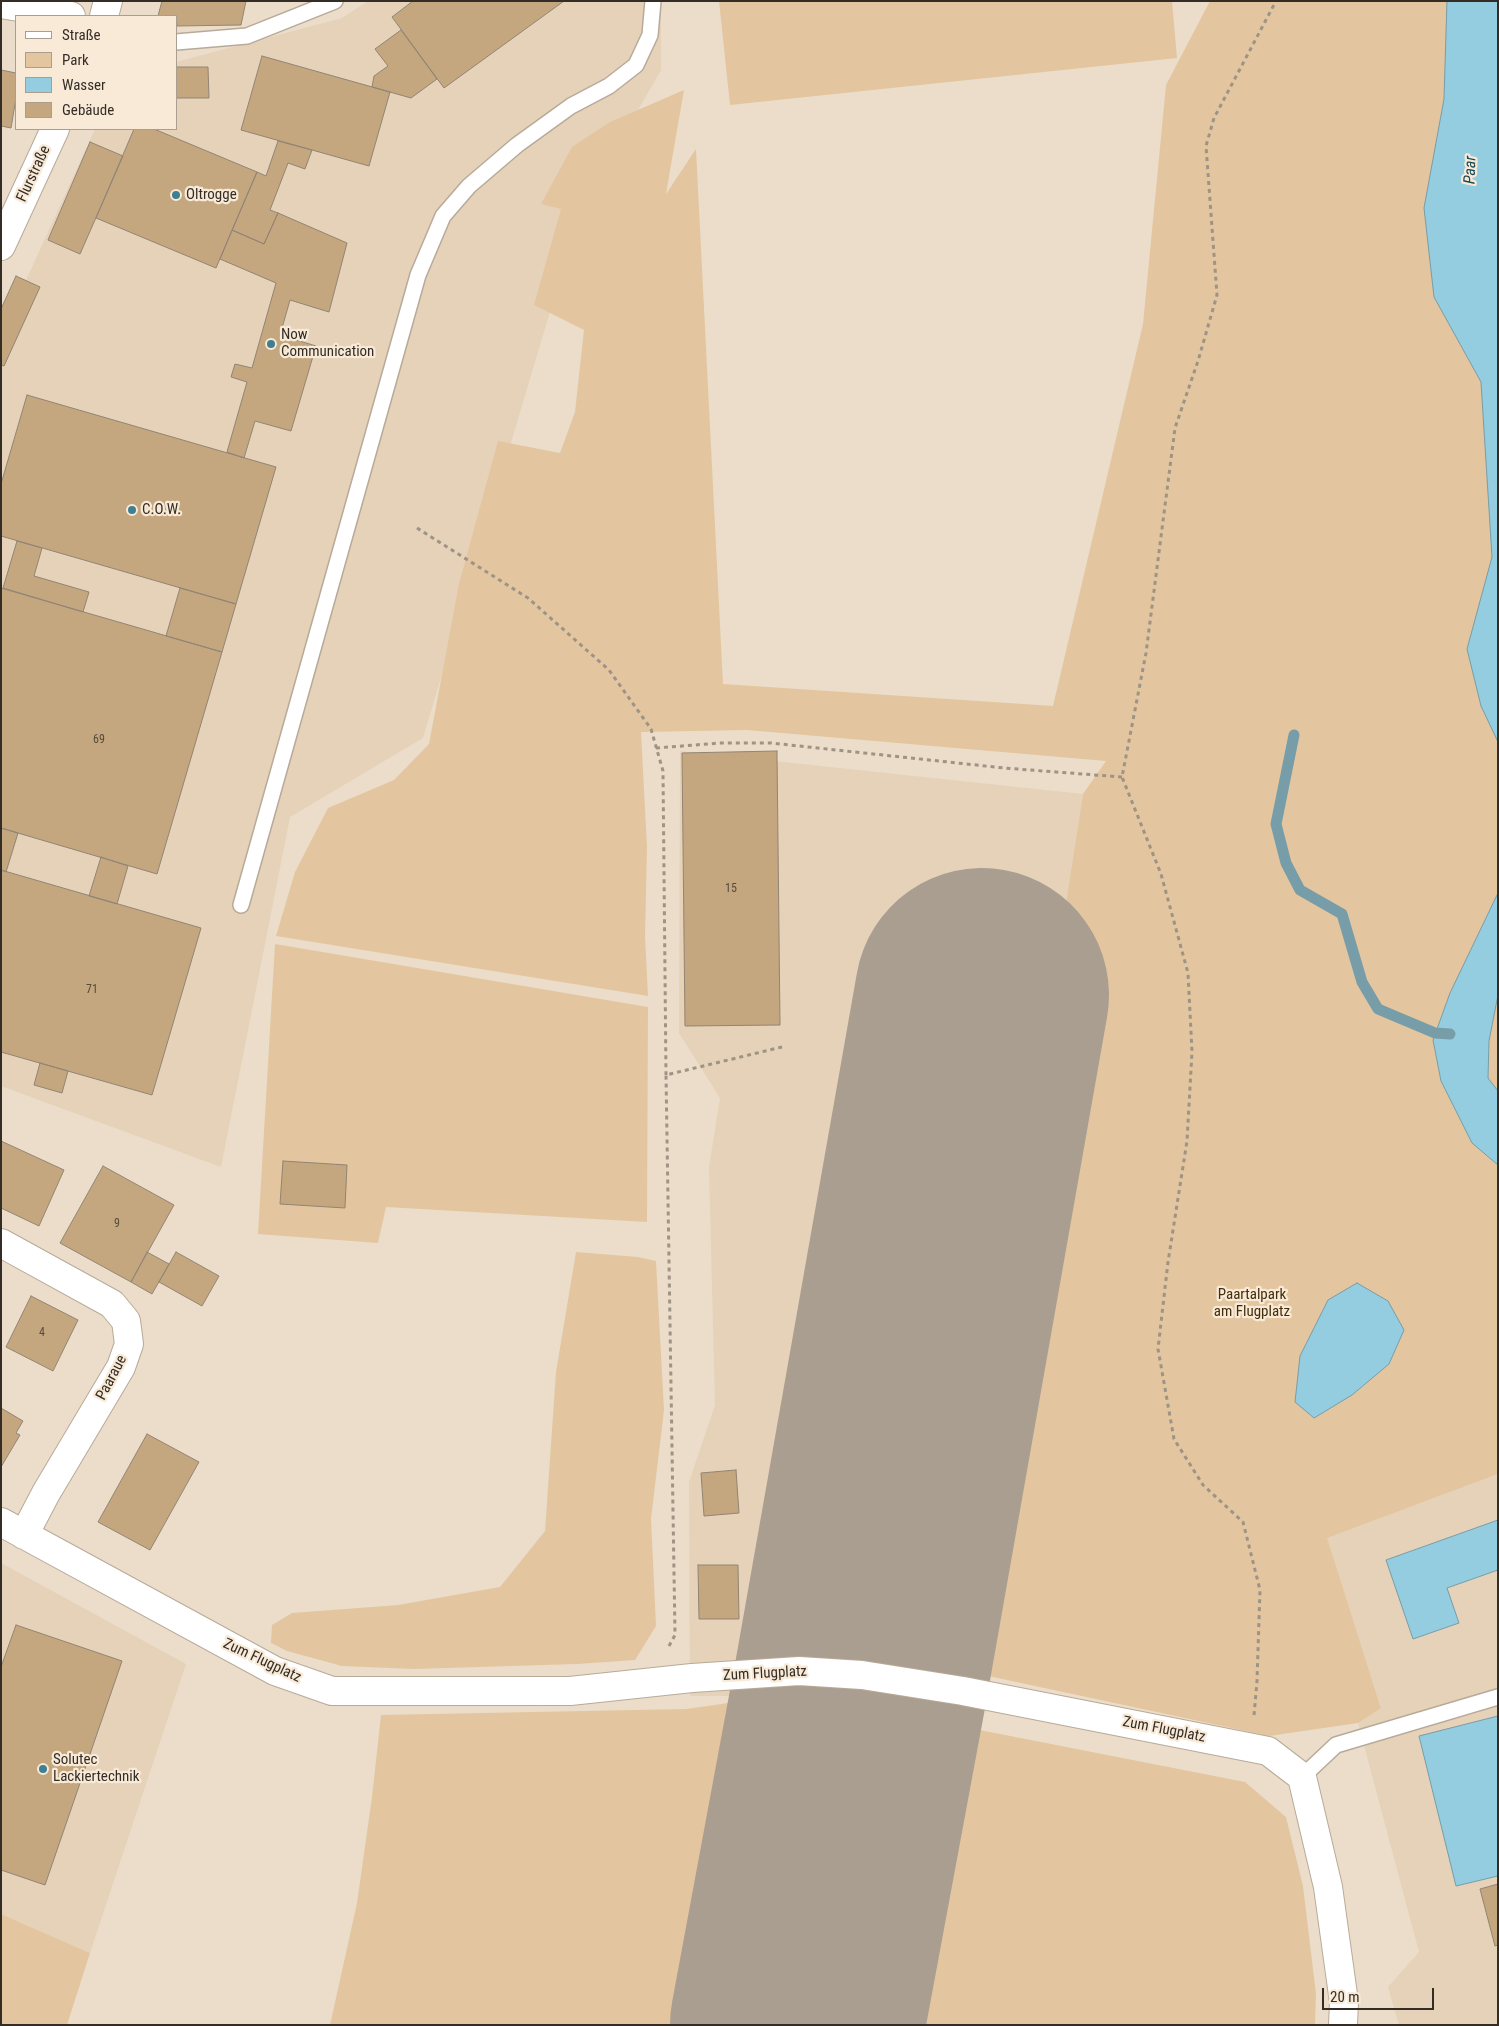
<!DOCTYPE html>
<html>
<head>
<meta charset="utf-8">
<style>
  body { margin:0 }
  #map { position:relative; width:1499px; height:2026px; overflow:hidden; background:#ebddca; font-family:"Roboto Condensed",sans-serif }
  canvas { display:block }
  .frame { position:absolute; inset:0; border:2px solid #332d26; pointer-events:none }
  .legend { position:absolute; left:15px; top:15px; width:162px; height:115px; box-sizing:border-box; background:#f8ead7; border:1px solid #a99e90; margin:0; padding:6px 9px; list-style:none; font-size:15px; color:#332d26 }
  .legend li { display:flex; align-items:center; gap:10px; height:25px }
  .legend b { width:25px; border:1px solid #a99e90 }
  .scale { position:absolute; left:1322px; top:1988px; width:112px; height:22px; box-sizing:border-box; border:2px solid #332d26; border-top:0; padding-left:6px; font-size:15px; line-height:18px; white-space:nowrap; color:#332d26; -webkit-text-stroke:4px #f8ead7; paint-order:stroke }
</style>
</head>
<body>
<div id="map">
<canvas width="1499" height="2026"></canvas>
<div class="frame"></div>
<ul class="legend">
<li><b style="height:6px;background:#fff"></b>Straße</li>
<li><b style="height:14px;background:#e3c69f"></b>Park</li>
<li><b style="height:14px;background:#94cddf"></b>Wasser</li>
<li><b style="height:14px;background:#c4a67f"></b>Gebäude</li>
</ul>
<div class="scale">20 m</div>
</div>
<script>
const ctx = document.querySelector('canvas').getContext('2d');
ctx.lineJoin = 'round';
function fill(path, color) {
  ctx.fillStyle = color;
  ctx.fill(path, 'evenodd');
}
function shape(rows) {
  const path = new Path2D();
  for (const r of rows) {
    path.moveTo(r[0], r[1]);
    for (let i = 2; i < r.length; i += 2) path.lineTo(r[i], r[i + 1]);
  }
  return path;
}
function strokePath(path, color, width, dash) {
  ctx.strokeStyle = color;
  ctx.lineWidth = width;
  ctx.lineCap = dash ? 'butt' : 'round';
  ctx.setLineDash(dash || []);
  ctx.stroke(path);
}
function label(font, color, halo, rows, align = 'center') {
  ctx.font = font + ' "Roboto Condensed",sans-serif';
  ctx.lineWidth = 4.5;
  ctx.setLineDash([]);
  ctx.textBaseline = 'middle';
  ctx.strokeStyle = halo;
  ctx.fillStyle = color;
  for (const [text, x, y, turn = 0] of rows) {
    ctx.save();
    ctx.translate(x, y);
    ctx.rotate((+turn || 0) * Math.PI / 180);
    ctx.textAlign = isNaN(turn) ? turn : align;
    if (halo) ctx.strokeText(text, 0, 0);
    ctx.fillText(text, 0, 0);
    ctx.restore();
  }
}
const built = shape([
  [368,1,661,1,661,70,580,211,423,738,290,817,221,1167,1,1086,1,335,95,129,176,129,176,62,342,18],
  [680,751,1083,794,946,1667,881,2025,706,2025,761,1696,690,1696,689,1482,715,1405,709,1167,720,1098,679,1033],
  [1498,1474,1498,2025,1399,2025,1388,1987,1419,1952,1358,1723,1381,1707,1326,1538],
  [1,1563,186,1664,90,1953,1,1914]
]);
const green = shape([
  [719,1,1172,1,1177,58,730,105],
  [1210,1,1498,1,1498,1474,1327,1538,1381,1708,1358,1723,1269,1736,946,1667,1083,794,1106,761,747,730,641,732,647,847,645,936,648,996,276,936,295,872,328,808,394,780,429,744,459,584,498,441,560,453,575,412,584,330,534,305,561,209,541,204,572,147,610,122,684,90,666,194,696,149,723,684,1053,706,1143,324,1166,85],
  [275,944,648,1007,647,1222,386,1207,378,1243,258,1234],
  [576,1252,638,1257,656,1261,664,1410,651,1519,656,1626,635,1660,577,1664,414,1669,342,1666,287,1651,271,1643,272,1625,292,1613,398,1605,500,1587,545,1531,556,1372],
  [757,1699,701,2025,330,2025,357,1903,372,1797,381,1715,686,1709],
  [949,1724,1245,1782,1286,1817,1303,1886,1316,1994,1315,2025,886,2025],
  [1,1914,90,1953,67,2025,1,2025]
]);
const water = shape([
  [1447,1,1498,1,1498,742,1481,706,1467,649,1492,557,1481,382,1434,297,1424,208,1444,99,1447,1],
  [1498,893,1498,995,1489,1041,1488,1078,1498,1091,1498,1165,1472,1143,1441,1081,1433,1040,1450,993,1498,893],
  [1357,1283,1388,1301,1404,1330,1389,1364,1352,1395,1314,1418,1295,1402,1300,1356,1328,1300,1357,1283],
  [1498,1520,1498,1570,1447,1588,1459,1623,1413,1639,1386,1560,1498,1520],
  [1498,1716,1498,1876,1456,1886,1419,1736,1498,1716]
]);
const stream = shape([
  [1294,735,1276,824,1286,863,1300,890,1342,914,1362,982,1378,1009,1435,1033,1450,1034]
]);
const runway = shape([
  [797,2025,862,1675,982,995]
]);
const building = shape([
  [162,1,246,1,241,25,177,26,176,16,158,16,162,1],
  [413,1,564,1,444,88,392,17,413,1],
  [401,30,437,79,411,98,372,87,374,76,388,66,375,49,401,30],
  [262,56,390,92,369,166,241,130,262,56],
  [176,67,208,67,209,98,176,98,176,67],
  [1,70,16,73,16,98,11,128,1,126,1,70],
  [134,129,154,129,257,172,216,268,96,218,134,129],
  [278,141,312,150,305,169,288,163,270,210,278,213,264,244,232,230,257,172,266,176,278,141],
  [90,142,123,156,80,254,48,240,90,142],
  [278,213,347,243,329,312,290,300,280,335,316,346,291,431,255,421,244,458,227,452,247,382,231,377,235,364,252,368,276,283,220,259,232,230,264,244,278,213],
  [16,276,40,287,4,366,1,365,1,309,16,276],
  [27,395,276,467,236,604,1,536,1,484,27,395],
  [17,541,42,548,34,576,89,592,83,612,3,588,17,541],
  [1,588,222,652,157,874,1,828,1,588],
  [180,588,236,604,222,652,166,636,180,588],
  [777,751,780,1025,685,1026,682,753,777,751],
  [1,828,18,833,6,872,1,870,1,828],
  [101,857,128,866,117,904,89,896,101,857],
  [1,870,201,928,152,1095,1,1052,1,870],
  [40,1063,68,1071,62,1093,34,1085,40,1063],
  [1,1141,64,1170,39,1226,1,1208,1,1141],
  [283,1161,347,1165,345,1208,280,1204,283,1161],
  [103,1166,174,1205,131,1282,60,1243,103,1166],
  [147,1252,169,1264,152,1294,131,1282,147,1252],
  [176,1252,219,1276,202,1306,159,1282,176,1252],
  [31,1296,78,1320,53,1371,6,1347,31,1296],
  [1,1408,23,1421,16,1433,20,1435,1,1467,1,1408],
  [147,1434,199,1462,150,1550,98,1522,147,1434],
  [736,1470,739,1513,704,1516,701,1473,736,1470],
  [698,1565,738,1565,739,1619,699,1619,698,1565],
  [16,1625,122,1661,45,1885,1,1870,1,1667,16,1625],
  [1498,1884,1498,1945,1495,1946,1480,1889,1498,1884]
]);
const path = shape([
  [417,528,528,598,609,670,651,729,663,771,666,1075],
  [656,748,720,743,771,743,1004,768,1122,777],
  [669,1646,675,1635,666,1075,786,1046],
  [1254,1715,1257,1681,1260,1590,1243,1522,1203,1485,1174,1439,1158,1349,1168,1262,1187,1141,1192,1052,1188,973,1161,874,1122,777,1146,653,1175,428,1198,361,1217,295,1206,146,1214,118,1276,1]
]);
const service = shape([
  [176,42,247,36,335,1],
  [241,905,418,275,443,216,469,186,517,145,571,106,609,86,636,65,650,35,653,1],
  [1302,1777,1336,1745,1498,1697]
]);
const minor = shape([
  [1,4,71,16],
  [104,16,108,1],
  [1,246,55,129],
  [1,1243,112,1304,126,1321,129,1344,121,1367,46,1493,24,1535],
  [1,1522,275,1671,332,1691,570,1691,692,1678,799,1671,862,1675,963,1691,1268,1751,1302,1777,1328,1887,1344,2002,1343,2025]
]);
const markers = [
  [176,195,5,"#3e7f92"],
  [271,344,5,"#3e7f92"],
  [132,510,5,"#3e7f92"],
  [43,1769,5,"#3e7f92"]
];
const numberNames = [
  ["69",99,740],
  ["15",731,889],
  ["71",92,990],
  ["9",117,1224],
  ["4",42,1333]
];
const streetNames = [
  ["Flurstraße",34,174,-65],
  ["Paaraue",112,1378,-62],
  ["Zum Flugplatz",262,1661,25],
  ["Zum Flugplatz",765,1674,-3],
  ["Zum Flugplatz",1164,1730,11]
];
const poiNames = [
  ["Oltrogge",186,195],
  ["Now",281,335],
  ["Communication",281,352],
  ["C.O.W.",142,510],
  ["Solutec",53,1760],
  ["Lackiertechnik",53,1777]
];
const parkNames = [
  ["Paartalpark",1252,1295],
  ["am Flugplatz",1252,1312]
];
const waterNames = [
  ["Paar",1471,170,-88]
];
fill(built, '#e5d2b9');
fill(green, '#e3c69f');
fill(water, '#94cddf');
strokePath(water, '#779da8', 1);
strokePath(stream, '#779da8', 11);
strokePath(runway, '#aa9e90', 254);
fill(building, '#c4a67f');
strokePath(building, '#928574', 1);
strokePath(service, '#b8aa99', 18);
strokePath(minor, '#b8aa99', 30);
strokePath(path, '#9e9385', 3, [4, 4]);
strokePath(service, '#fff', 15);
strokePath(minor, '#fff', 28);
for (const [x, y, r, color] of markers) {
  const dot = new Path2D();
  dot.arc(x, y, r, 0, 2 * Math.PI);
  ctx.fillStyle = color;
  ctx.fill(dot);
  strokePath(dot, '#f8ead7', 2);
}
label('12px', '#574b3c', null, numberNames);
label('15px', '#332d26', '#f8ead7', streetNames);
label('15px', '#332d26', '#f8ead7', poiNames, 'left');
label('15px', '#422d0c', '#f8ead7', parkNames);
label('italic 16px', '#184956', '#f8ead7', waterNames);
</script>
</body>
</html>
